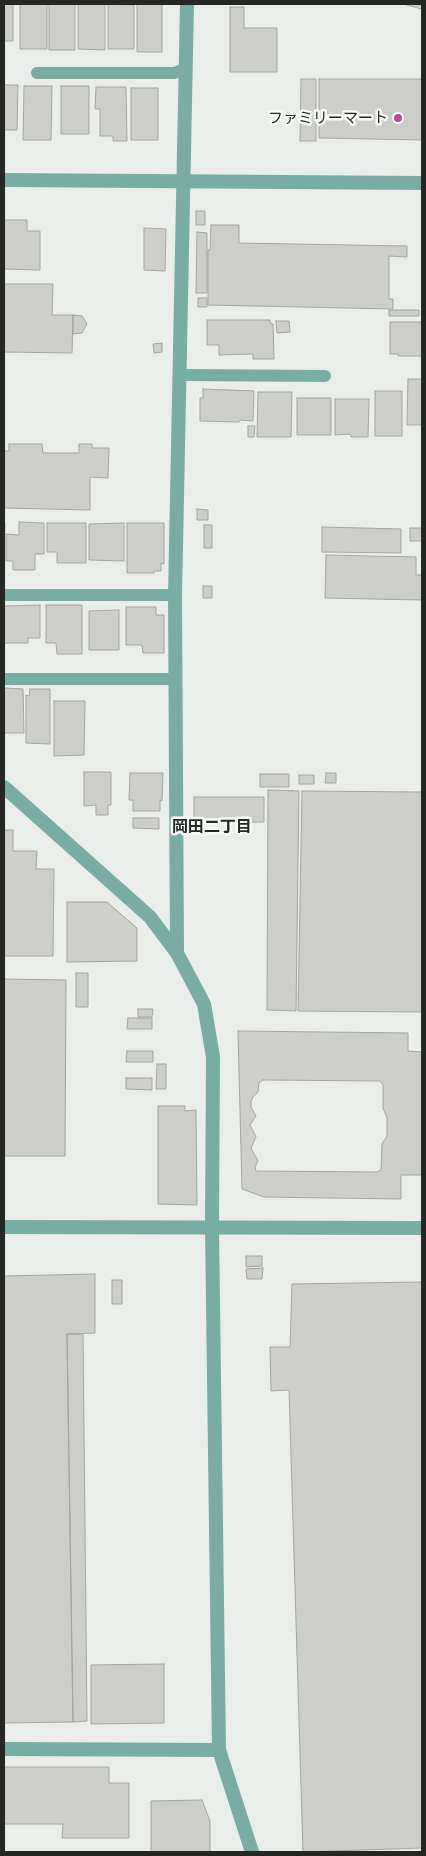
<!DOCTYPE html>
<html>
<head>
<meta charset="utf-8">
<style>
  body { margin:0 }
  #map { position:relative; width:426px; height:1856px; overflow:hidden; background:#e9eeea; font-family:Mulish,sans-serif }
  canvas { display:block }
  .frame { position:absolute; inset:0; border:5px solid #252725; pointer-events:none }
</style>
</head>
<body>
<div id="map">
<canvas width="426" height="1856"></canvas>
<div class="frame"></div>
</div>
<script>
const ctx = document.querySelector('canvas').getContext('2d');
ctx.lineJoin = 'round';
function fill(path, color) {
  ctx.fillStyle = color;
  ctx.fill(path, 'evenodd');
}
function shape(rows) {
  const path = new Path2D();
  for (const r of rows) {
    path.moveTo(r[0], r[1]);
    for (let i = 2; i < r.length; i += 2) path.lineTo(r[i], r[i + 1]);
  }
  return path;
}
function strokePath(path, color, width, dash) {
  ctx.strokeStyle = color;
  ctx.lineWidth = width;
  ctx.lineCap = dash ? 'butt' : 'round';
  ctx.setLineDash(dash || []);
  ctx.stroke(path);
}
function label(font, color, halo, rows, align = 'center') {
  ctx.font = font + ' Mulish,"Noto Sans JP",sans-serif';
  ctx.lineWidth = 5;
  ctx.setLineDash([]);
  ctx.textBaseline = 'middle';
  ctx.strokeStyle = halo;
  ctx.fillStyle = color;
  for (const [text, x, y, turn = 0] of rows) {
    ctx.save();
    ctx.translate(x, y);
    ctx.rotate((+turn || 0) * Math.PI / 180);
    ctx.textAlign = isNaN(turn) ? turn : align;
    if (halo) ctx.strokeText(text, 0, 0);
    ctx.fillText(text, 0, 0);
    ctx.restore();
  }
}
const building = shape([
  [4,4,13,4,13,41,4,41,4,4],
  [20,4,47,4,47,49,20,49,20,4],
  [49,4,75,4,75,50,49,50,49,4],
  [78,4,105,4,105,50,78,49,78,4],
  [108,4,134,5,134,49,108,49,108,4],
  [137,4,162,4,162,52,137,52,137,4],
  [403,4,422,4,422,9,403,4],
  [230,7,244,7,244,28,277,28,277,72,230,72,230,7],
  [301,79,316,79,316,141,300,141,301,79],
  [319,79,422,79,422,140,319,138,319,79],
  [4,85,18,85,17,130,4,130,4,85],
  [24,86,52,86,51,140,23,140,24,86],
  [61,86,89,86,89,134,61,134,61,86],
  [96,87,126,87,127,141,113,141,113,136,100,136,100,109,95,109,96,87],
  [131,88,158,88,158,140,131,140,131,88],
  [196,211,205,211,205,225,196,225,196,211],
  [4,220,27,220,27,231,40,231,40,270,4,269,4,220],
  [211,225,239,225,239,243,407,246,407,257,389,256,389,299,393,299,393,309,208,305,208,250,210,250,211,225],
  [144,228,166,229,165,271,144,270,144,228],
  [197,232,207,233,207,293,196,293,197,232],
  [4,284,53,284,52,315,73,315,72,353,4,352,4,284],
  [198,298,207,298,207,307,198,307,198,298],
  [389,310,419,310,419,316,389,316,389,310],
  [73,315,82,316,87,324,82,333,73,334,73,315],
  [207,320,270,320,270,323,273,324,274,359,253,359,253,354,219,355,219,345,207,345,207,320],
  [276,321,289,321,290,332,277,333,276,321],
  [390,322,422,322,422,356,398,356,398,354,390,354,390,322],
  [162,343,162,352,154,353,153,344,162,343],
  [408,379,422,379,422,425,407,425,408,379],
  [203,389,254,391,253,421,240,420,239,422,200,421,200,398,203,398,203,389],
  [375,391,402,391,402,436,375,436,375,391],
  [258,392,292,392,291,437,257,437,258,392],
  [297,398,331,398,331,435,297,435,297,398],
  [335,399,369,399,368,437,351,437,350,434,335,435,335,399],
  [248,426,255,426,254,437,248,437,248,426],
  [9,444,42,444,43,453,79,453,79,444,92,444,92,448,109,448,108,478,90,477,90,510,4,508,4,451,9,451,9,444],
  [197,509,208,510,208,520,197,520,197,509],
  [19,522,44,523,44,554,35,554,35,570,13,570,13,561,6,561,6,534,19,535,19,522],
  [4,523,5,523,4,561,4,523],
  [47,523,86,523,86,563,57,563,57,552,47,552,47,523],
  [124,523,124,561,89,560,89,524,124,523],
  [127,523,164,523,164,564,161,563,161,571,154,571,154,573,127,573,127,523],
  [204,525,212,525,212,548,204,548,204,525],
  [322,527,401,529,401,553,322,552,322,527],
  [410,528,422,528,422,541,410,541,410,528],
  [326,555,416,557,416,575,422,575,422,600,325,598,326,555],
  [203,586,212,586,212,598,203,598,203,586],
  [40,605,40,638,28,638,28,643,4,643,4,606,40,605],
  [46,605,82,605,82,654,57,654,56,643,46,643,46,605],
  [126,607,156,607,156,615,164,615,164,653,143,653,142,645,126,645,126,607],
  [119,610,119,650,89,650,89,611,119,610],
  [4,688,23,689,24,733,4,733,4,688],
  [30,689,50,689,50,744,26,743,26,695,29,696,30,689],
  [54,701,85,701,84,755,54,756,54,701],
  [84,772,111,772,111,805,108,805,108,815,96,815,96,805,84,806,84,772],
  [130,773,163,773,162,801,160,800,160,811,133,811,133,800,129,800,130,773],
  [326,773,336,773,336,783,325,783,326,773],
  [260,774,289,774,289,787,260,787,260,774],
  [299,775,314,775,314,784,299,784,299,775],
  [268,790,299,791,296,1011,267,1010,268,790],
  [302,791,422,792,422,1012,298,1011,302,791],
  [194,797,264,797,264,822,194,822,194,797],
  [133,818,159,818,159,829,133,828,133,818],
  [4,830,13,830,13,851,37,851,36,869,54,869,53,956,4,956,4,830],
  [67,902,107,902,137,928,137,961,67,962,67,902],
  [76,973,88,973,88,1007,76,1007,76,973],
  [4,979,66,980,65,1156,4,1156,4,979],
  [138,1009,153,1009,152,1017,138,1017,138,1009],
  [128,1018,152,1018,152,1029,127,1029,128,1018],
  [238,1031,408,1033,408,1051,422,1052,422,1175,401,1175,401,1199,264,1197,242,1189,238,1031],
  [263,1080,380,1081,383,1085,383,1108,387,1118,387,1136,382,1144,381,1170,377,1172,256,1171,255,1167,258,1161,251,1148,256,1137,250,1125,256,1116,251,1107,251,1101,253,1097,258,1092,259,1083,263,1080],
  [127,1051,153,1051,153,1062,126,1062,127,1051],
  [157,1064,166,1064,166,1089,156,1089,157,1064],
  [126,1078,152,1078,152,1090,126,1089,126,1078],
  [158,1106,185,1106,185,1111,196,1110,197,1205,158,1204,158,1106],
  [246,1256,262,1256,262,1266,246,1267,246,1256],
  [263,1268,262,1279,247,1279,246,1269,263,1268],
  [95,1274,95,1333,67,1334,73,1722,4,1723,4,1276,95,1274],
  [112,1280,122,1280,122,1304,112,1304,112,1280],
  [422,1282,422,1848,303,1852,289,1390,271,1391,270,1347,290,1347,292,1284,422,1282],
  [67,1334,83,1334,87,1721,73,1722,67,1334],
  [164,1664,164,1723,91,1724,91,1665,164,1664],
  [4,1767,109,1767,109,1783,129,1783,129,1838,62,1838,63,1824,4,1824,4,1767],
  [202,1800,210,1821,210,1852,151,1852,151,1801,202,1800]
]);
const service = shape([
  [37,73,174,73,186,69],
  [180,375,325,376],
  [4,595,175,595],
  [4,679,176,679]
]);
const minor = shape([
  [177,953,175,595,187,4],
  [4,1227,422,1228],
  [4,1749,219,1750]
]);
const tertiary = shape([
  [4,180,422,183],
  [4,787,150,917,177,953,204,1004,213,1057,212,1228,219,1750,252,1852]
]);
const markers = [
  [398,118,5,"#bd49a1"]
];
const poiNames = [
  ["ファミリーマート",388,118]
];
const neighbourhoodNames = [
  ["岡田二丁目",212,827]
];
fill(building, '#cdcdc9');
strokePath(building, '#a4a4a0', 1);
strokePath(service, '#78ada4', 12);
strokePath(minor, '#78ada4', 14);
strokePath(tertiary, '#78ada4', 14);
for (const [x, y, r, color] of markers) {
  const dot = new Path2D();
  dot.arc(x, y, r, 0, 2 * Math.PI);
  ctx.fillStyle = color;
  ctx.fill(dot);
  strokePath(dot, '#f7fbf7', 2);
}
label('15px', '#252725', '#f7fbf7', poiNames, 'right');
label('bold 16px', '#252725', '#f7fbf7', neighbourhoodNames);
</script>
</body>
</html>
